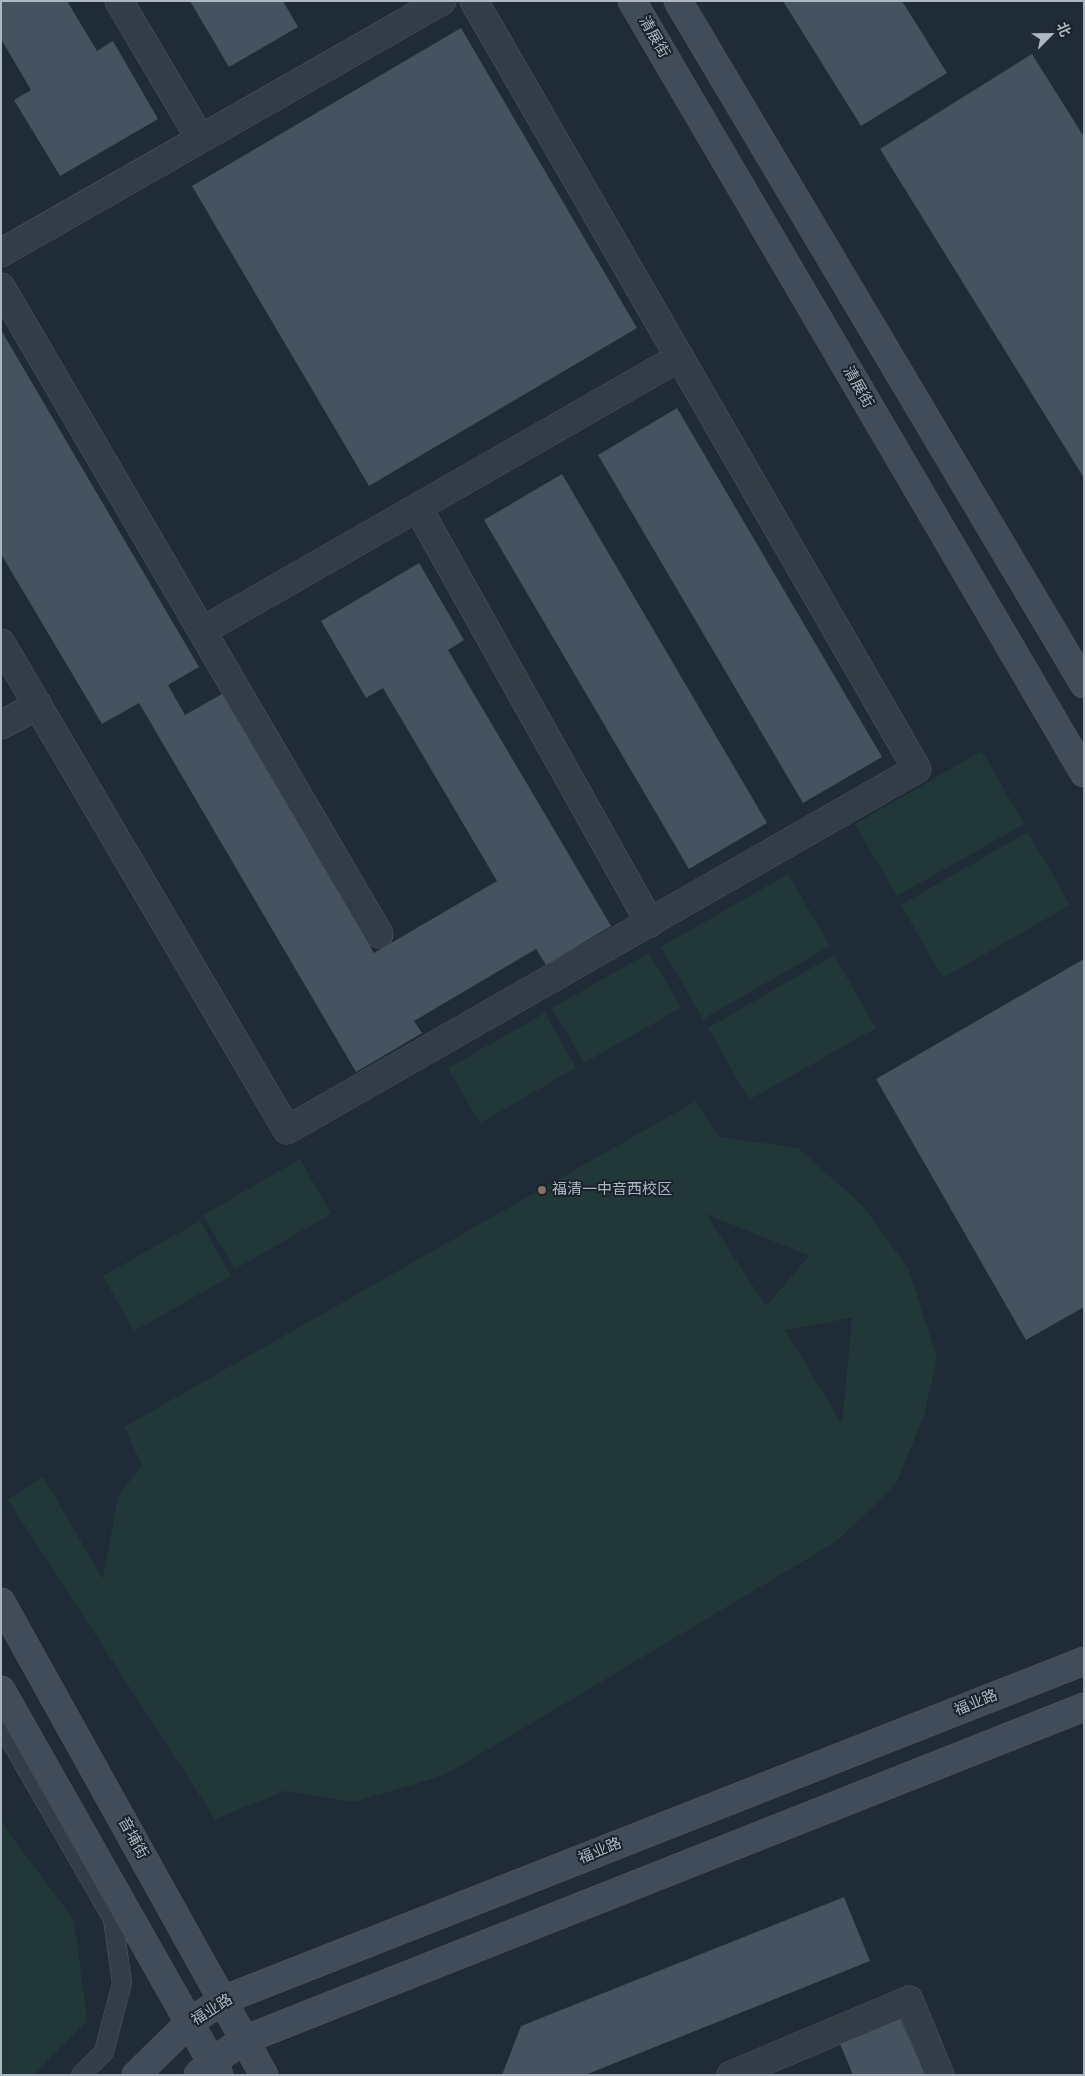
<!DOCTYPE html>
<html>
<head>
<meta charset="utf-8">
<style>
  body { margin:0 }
  #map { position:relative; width:1085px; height:2076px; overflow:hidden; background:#1f2b36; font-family:"IBM Plex Sans","Noto Sans SC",sans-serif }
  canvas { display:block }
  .frame { position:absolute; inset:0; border:2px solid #adb7c4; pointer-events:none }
  .north { position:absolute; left:1025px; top:10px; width:50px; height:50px; -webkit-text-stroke:4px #18222b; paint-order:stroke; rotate:67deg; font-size:14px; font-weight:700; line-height:20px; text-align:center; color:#adb7c4 }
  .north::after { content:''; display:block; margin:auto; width:18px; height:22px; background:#adb7c4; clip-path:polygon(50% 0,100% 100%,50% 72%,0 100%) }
</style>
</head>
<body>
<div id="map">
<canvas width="1085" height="2076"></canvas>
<div class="frame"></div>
<div class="north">北</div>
</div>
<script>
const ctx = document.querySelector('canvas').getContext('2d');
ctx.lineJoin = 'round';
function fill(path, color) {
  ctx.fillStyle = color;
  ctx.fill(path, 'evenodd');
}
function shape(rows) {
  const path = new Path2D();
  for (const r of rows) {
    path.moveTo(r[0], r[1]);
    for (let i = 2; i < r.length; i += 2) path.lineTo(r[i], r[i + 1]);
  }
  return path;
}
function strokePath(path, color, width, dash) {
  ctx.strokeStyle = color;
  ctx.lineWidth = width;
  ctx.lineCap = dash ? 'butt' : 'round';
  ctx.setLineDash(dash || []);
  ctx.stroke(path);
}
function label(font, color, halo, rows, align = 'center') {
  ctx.font = font + ' "IBM Plex Sans","Noto Sans SC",sans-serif';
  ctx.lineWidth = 4;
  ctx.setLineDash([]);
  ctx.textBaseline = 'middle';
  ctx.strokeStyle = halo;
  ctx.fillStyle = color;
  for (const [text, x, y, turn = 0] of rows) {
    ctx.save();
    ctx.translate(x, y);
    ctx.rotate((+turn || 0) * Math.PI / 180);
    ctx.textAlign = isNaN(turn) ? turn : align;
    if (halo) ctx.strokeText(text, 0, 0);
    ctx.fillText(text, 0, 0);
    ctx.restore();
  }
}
const green = shape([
  [982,751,1024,824,897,896,855,824],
  [1028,832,1070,905,943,978,901,905],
  [788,874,830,946,703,1019,661,947],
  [649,953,681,1008,584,1063,552,1008],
  [834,955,876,1028,749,1100,708,1028],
  [545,1013,576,1068,480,1123,448,1068],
  [696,1101,719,1137,798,1148,862,1205,908,1268,937,1358,924,1415,896,1484,837,1541,445,1775,354,1802,285,1791,215,1819,8,1500,43,1477,103,1579,118,1496,142,1465,124,1427],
  [706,1214,808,1255,809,1256,766,1306],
  [851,1318,852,1318,842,1424,785,1330],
  [300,1159,331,1214,235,1269,203,1215],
  [200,1221,231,1276,134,1331,103,1276],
  [1,1819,9,1833,74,1920,87,2021,34,2075,1,2075]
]);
const building = shape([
  [1,1,67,1,97,51,113,41,158,119,60,176,14,100,31,90,1,39],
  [190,1,283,1,298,27,229,67],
  [783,1,902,1,947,73,861,126],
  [461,28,637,328,369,486,192,186],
  [1032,54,1084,137,1084,478,880,149],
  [1,330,199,667,168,685,185,715,222,694,374,953,497,881,383,688,366,698,321,621,419,563,464,640,448,650,611,926,546,965,536,949,414,1021,422,1033,356,1072,139,703,102,724,1,554],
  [677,408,882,757,803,803,598,455],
  [562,474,767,823,689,869,484,520],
  [1084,959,1084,1307,1026,1340,876,1079],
  [844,1897,870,1961,585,2075,502,2075,521,2026],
  [900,2018,925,2075,853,2075,840,2044]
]);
const lane = shape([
  [1,1724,113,1919,122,1983,104,2052,81,2075]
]);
const street = shape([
  [119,1,200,138],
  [1,253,442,1],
  [1,287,379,934],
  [418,508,650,923],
  [202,631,680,357],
  [1,643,287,1130,917,769,474,1],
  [1,725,38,705],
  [731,2075,909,2000,940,2075]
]);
const secondary = shape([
  [632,1,1084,773],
  [678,1,1084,684],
  [1,1602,264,2075],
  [1,1690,219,2075],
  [136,2075,190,2022,223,2000,1084,1661],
  [198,2075,212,2062,244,2040,1084,1707]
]);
const markers = [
  [542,1190,5,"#8d6e63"]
];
const streetNames = [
  ["清展街",654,37,60],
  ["清展街",858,387,60],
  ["福业路",976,1703,-22],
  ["音埔街",133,1838,61],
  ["福业路",600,1851,-22],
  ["福业路",212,2010,-32]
];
const poiNames = [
  ["福清一中音西校区",552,1190]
];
fill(green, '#223838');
fill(building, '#455260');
strokePath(lane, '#505a65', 20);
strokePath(street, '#505a65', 29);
strokePath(secondary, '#505a65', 29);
strokePath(lane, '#333d47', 19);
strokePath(street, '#333d47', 28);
strokePath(secondary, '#414c5a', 28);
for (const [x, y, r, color] of markers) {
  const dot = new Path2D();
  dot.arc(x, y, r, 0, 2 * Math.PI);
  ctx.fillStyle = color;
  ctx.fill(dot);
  strokePath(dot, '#18222b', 2);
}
label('15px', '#adb7c4', '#18222b', streetNames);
label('15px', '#adb7c4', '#18222b', poiNames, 'left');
</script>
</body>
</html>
